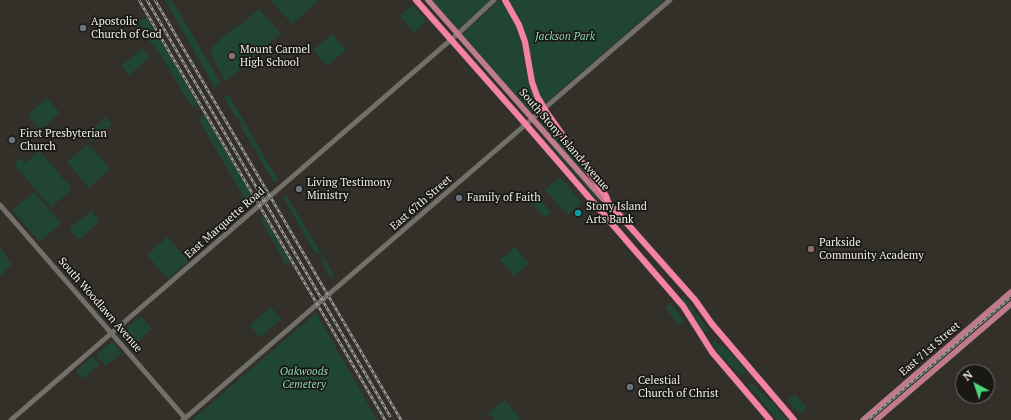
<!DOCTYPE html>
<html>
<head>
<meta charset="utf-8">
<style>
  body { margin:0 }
  #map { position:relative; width:1011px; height:420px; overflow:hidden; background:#323029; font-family:"PT Serif",serif }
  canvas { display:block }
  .north { position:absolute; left:955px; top:364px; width:40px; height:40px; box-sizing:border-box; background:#191815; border:1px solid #6f6e6b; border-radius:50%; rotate:320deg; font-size:11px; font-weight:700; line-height:16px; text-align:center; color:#f0efeb }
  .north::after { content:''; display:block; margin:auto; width:14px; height:18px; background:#49d778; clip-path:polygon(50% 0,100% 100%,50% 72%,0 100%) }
</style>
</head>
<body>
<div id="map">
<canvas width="1011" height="420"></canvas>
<div class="north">N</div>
</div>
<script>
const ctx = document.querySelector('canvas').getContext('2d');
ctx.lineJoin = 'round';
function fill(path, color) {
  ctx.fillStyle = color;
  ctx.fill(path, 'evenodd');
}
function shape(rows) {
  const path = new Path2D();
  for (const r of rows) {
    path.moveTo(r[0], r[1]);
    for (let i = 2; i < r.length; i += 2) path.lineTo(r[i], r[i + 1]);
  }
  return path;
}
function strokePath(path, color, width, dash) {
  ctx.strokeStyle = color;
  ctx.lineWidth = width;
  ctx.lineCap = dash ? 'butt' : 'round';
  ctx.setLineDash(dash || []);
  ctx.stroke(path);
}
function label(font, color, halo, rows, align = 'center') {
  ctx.font = font + ' "PT Serif",serif';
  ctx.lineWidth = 3.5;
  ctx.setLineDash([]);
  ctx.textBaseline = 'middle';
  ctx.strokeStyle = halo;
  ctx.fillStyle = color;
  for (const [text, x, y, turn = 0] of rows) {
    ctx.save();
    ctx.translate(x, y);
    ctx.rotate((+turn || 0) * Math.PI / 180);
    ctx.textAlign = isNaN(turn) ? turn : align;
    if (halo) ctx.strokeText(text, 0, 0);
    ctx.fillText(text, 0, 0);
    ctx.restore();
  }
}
const green = shape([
  [165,0,172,0,219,80,221,83,215,88],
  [270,0,319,0,292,24],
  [431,0,490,0,458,29],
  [499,0,506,7,516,24,519,34,528,82,539,106,531,113,462,35],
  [508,0,665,0,545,103,542,100,535,81,529,47,525,31,518,16],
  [413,5,426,21,414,33,400,16],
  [259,9,281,33,227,80,224,79,212,57,211,51,213,46,228,32,244,22],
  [147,17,198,104,192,108,158,51,136,25,137,24,149,37,150,36,138,22],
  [332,34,346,50,327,66,313,50],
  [142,48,150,57,129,75,121,66],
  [228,94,278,180,274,183,256,152,257,150,252,146,240,125,241,123,239,119,236,118,224,97],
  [47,98,60,113,40,130,28,115],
  [204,114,255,201,249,206,198,119],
  [106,117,112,124,91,142,85,136],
  [543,117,546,117,585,172,583,174,544,127,545,126,540,120],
  [548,141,561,154,599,199,597,200,547,142],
  [88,144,110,169,89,188,67,162],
  [35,146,72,189,51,208,14,164,20,158,25,163,37,153,32,148],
  [560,177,582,203,567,215,545,190],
  [34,192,61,223,40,242,12,210],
  [286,194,334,275,334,277,331,279,322,263,323,260,319,253,315,253,283,197],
  [537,196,551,212,544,218,530,202],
  [91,211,100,221,79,240,69,229],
  [263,216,290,262,285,266,282,257,260,218],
  [167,237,189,261,168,279,147,255],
  [0,246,12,265,0,276],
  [515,247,529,263,514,276,500,260],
  [683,296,709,330,705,333,681,297],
  [670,303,684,320,679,325,665,308],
  [271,307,281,319,260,338,250,325],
  [316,313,377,420,192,420],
  [141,316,152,329,131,347,120,334],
  [715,340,719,345,728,350,746,372,741,375,719,355,712,343],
  [112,341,122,353,106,366,96,355],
  [92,357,100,364,83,379,76,371],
  [751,382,760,392,770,400,787,420,777,420,748,385],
  [795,394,807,408,800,414,787,400],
  [505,400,520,418,518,420,494,420,488,413]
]);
const minor = shape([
  [0,205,185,418],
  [11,420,461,31,494,0],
  [183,420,670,0]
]);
const major = shape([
  [428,0,603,199,608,202],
  [863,420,1011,292],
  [876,420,1011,304]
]);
const highway = shape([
  [416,0,522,120,683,306,712,352,770,420],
  [505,0,519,25,525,42,532,82,537,96,547,113,606,196,608,202,695,300,712,324,794,420]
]);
const rail = shape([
  [139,0,385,420],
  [147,0,390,416],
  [155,0,401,420],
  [868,420,1011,297]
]);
const markers = [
  [83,28,4,"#6b7280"],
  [232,56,4,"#8d6e63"],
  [12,140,4,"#6b7280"],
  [299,189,4,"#6b7280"],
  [459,198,4,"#6b7280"],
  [578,213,4,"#0f9aa8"],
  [811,249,4,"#8d6e63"],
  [630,387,4,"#6b7280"]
];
const poiNames = [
  ["Apostolic",91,22],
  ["Church of God",91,35],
  ["Mount Carmel",240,50],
  ["High School",240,63],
  ["First Presbyterian",20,134],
  ["Church",20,147],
  ["Living Testimony",307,183],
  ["Ministry",307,196],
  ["Family of Faith",467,198],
  ["Stony Island",586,207],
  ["Arts Bank",586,220],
  ["Parkside",819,243],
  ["Community Academy",819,256],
  ["Celestial",638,381],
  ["Church of Christ",638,394]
];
const parkNames = [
  ["Jackson Park",565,37],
  ["Oakwoods",304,372],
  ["Cemetery",304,385]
];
const streetNames = [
  ["South Stony Island Avenue",564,140,49],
  ["East 67th Street",421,203,-41],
  ["East Marquette Road",225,223,-41],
  ["South Woodlawn Avenue",100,305,49],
  ["East 71st Street",930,349,-41]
];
fill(green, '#214535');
strokePath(minor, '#4d4c45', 5.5);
strokePath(major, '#4d4c45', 6);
strokePath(highway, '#4d4c45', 7);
strokePath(minor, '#727068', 4.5);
strokePath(major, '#c07b8b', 5.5);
strokePath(highway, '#f482a3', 6);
strokePath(rail, '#9a9993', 2.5);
strokePath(rail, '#191815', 1, [3]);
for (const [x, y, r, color] of markers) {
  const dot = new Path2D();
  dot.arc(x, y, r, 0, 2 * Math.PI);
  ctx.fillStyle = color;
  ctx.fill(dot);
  strokePath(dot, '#191815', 1.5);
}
label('11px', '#f0efeb', '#191815', poiNames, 'left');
label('italic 11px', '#8cd5b2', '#191815', parkNames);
label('11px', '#f0efeb', '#191815', streetNames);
</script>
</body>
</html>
